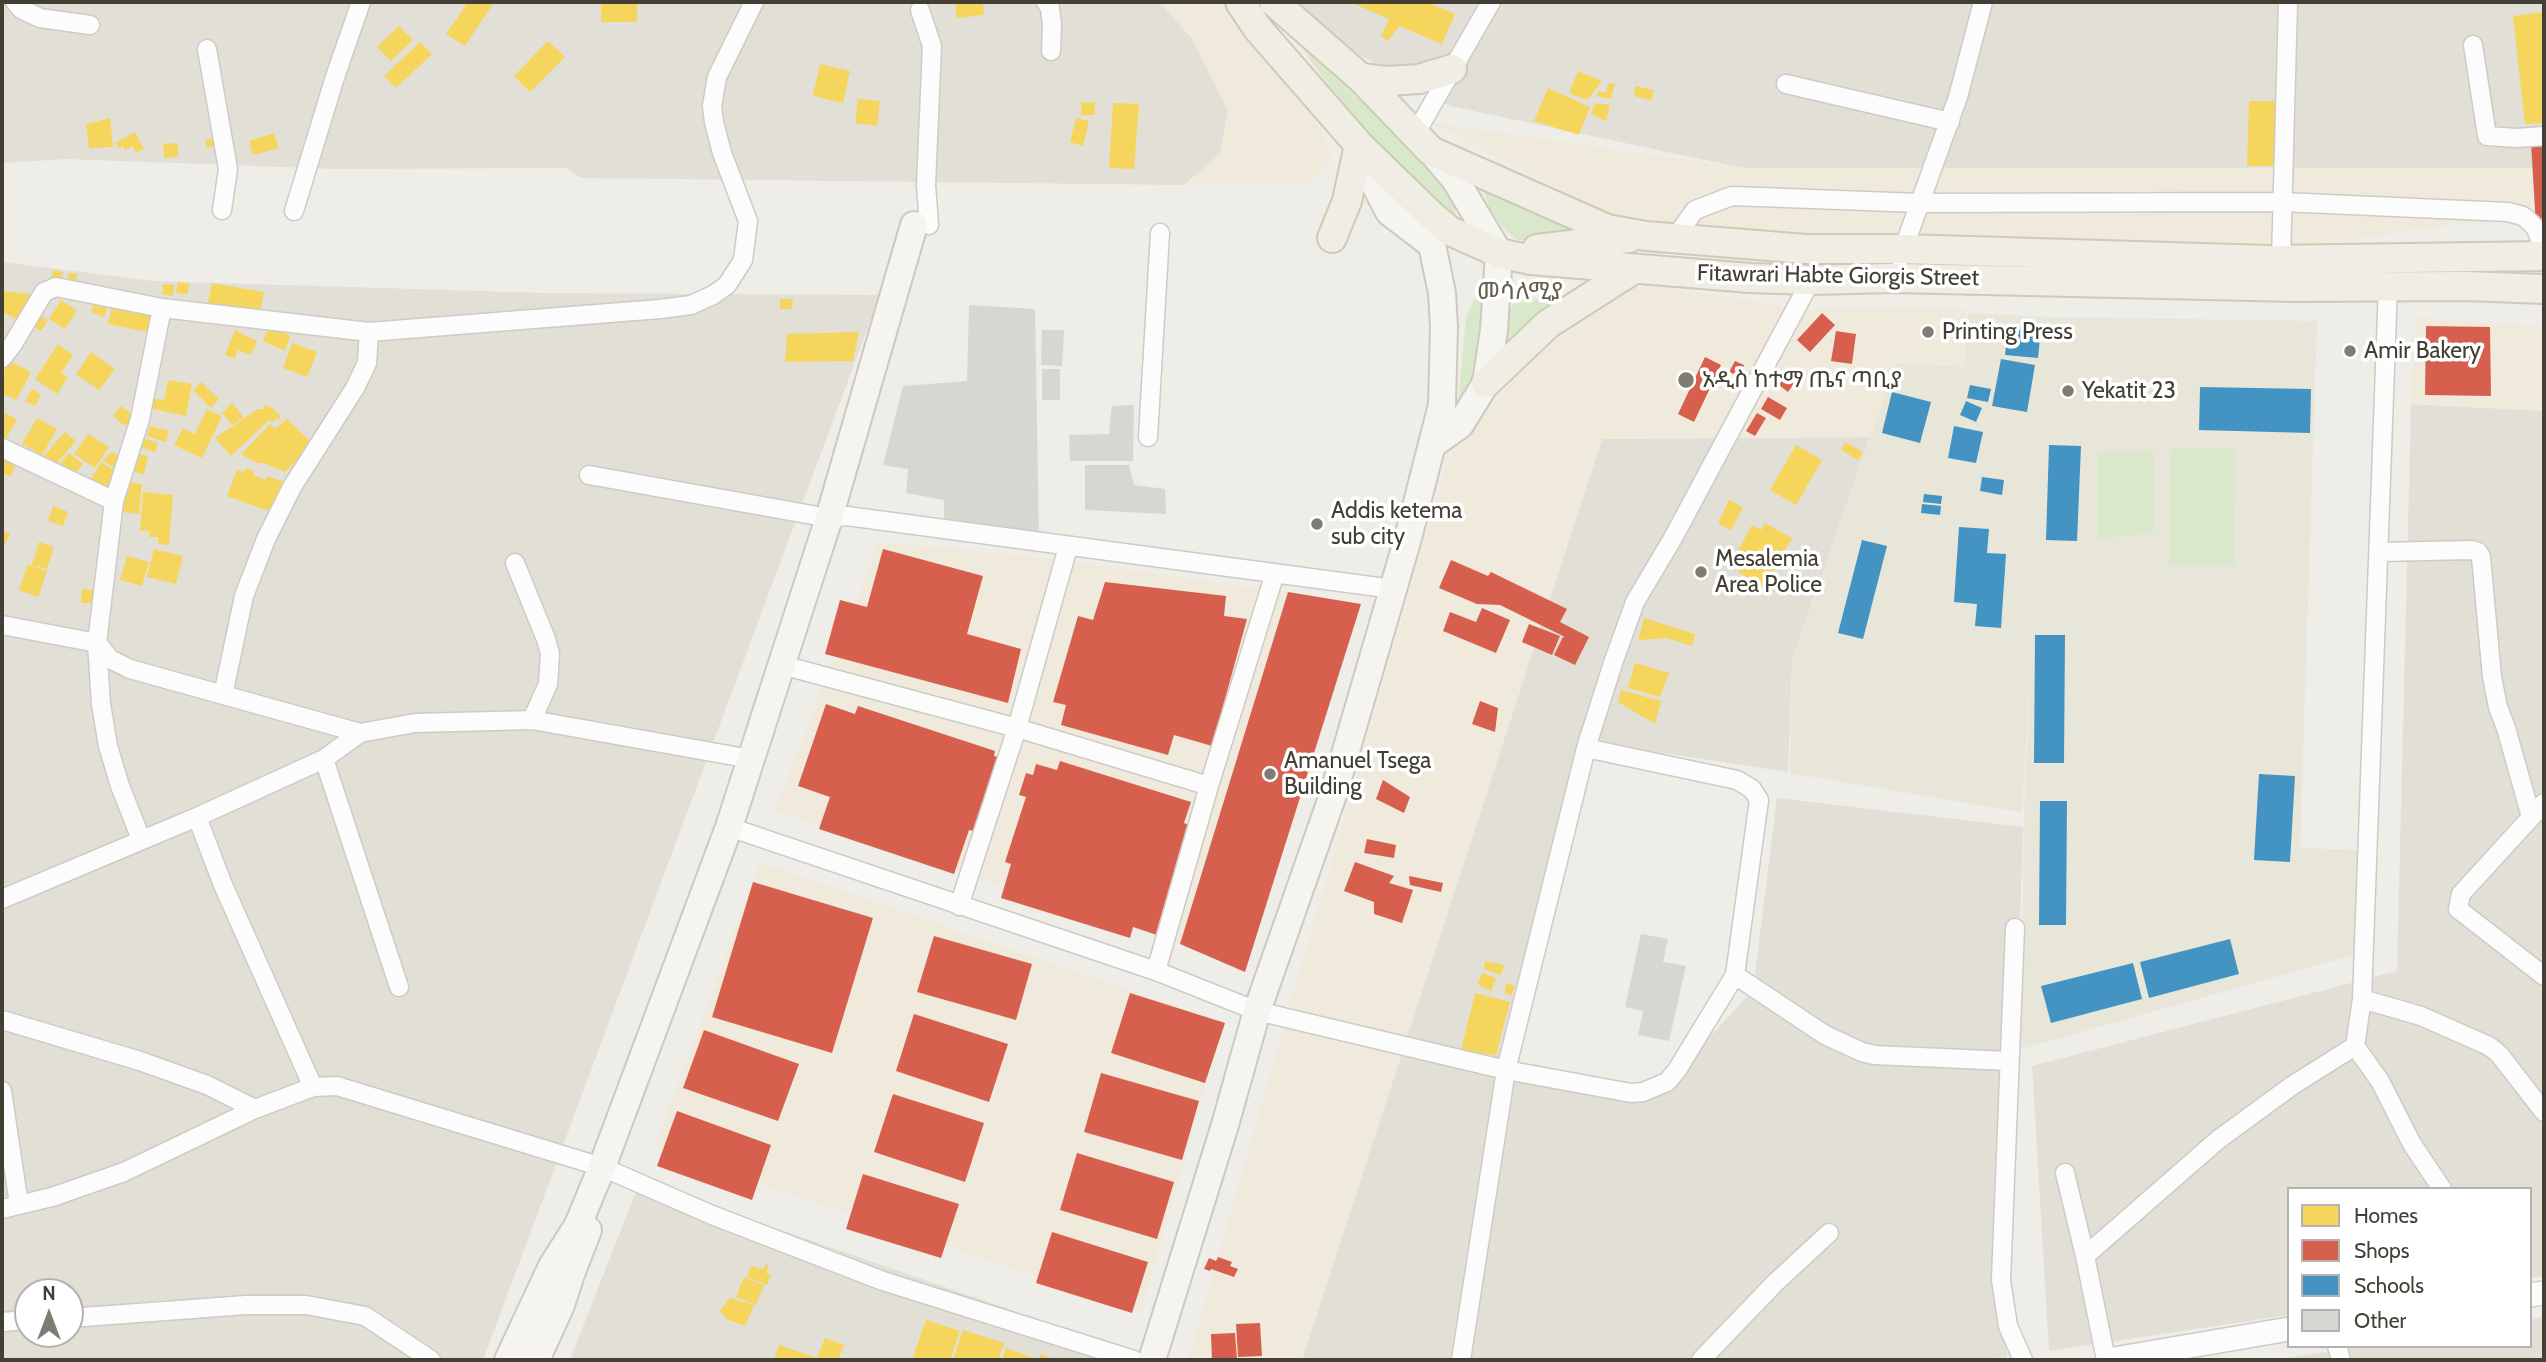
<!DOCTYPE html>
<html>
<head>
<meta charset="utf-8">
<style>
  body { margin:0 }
  #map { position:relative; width:2546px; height:1362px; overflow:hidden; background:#eeede8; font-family:Cabin,sans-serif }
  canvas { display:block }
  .frame { position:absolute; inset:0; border:4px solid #433f35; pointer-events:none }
  .legend { position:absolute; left:2287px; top:1187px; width:245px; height:161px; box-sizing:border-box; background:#fff; border:2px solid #b4b2ae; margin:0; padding:9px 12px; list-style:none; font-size:21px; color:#433f35 }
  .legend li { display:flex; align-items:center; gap:14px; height:35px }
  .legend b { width:35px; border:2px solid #b4b2ae }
  .north { position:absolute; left:14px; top:1278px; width:70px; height:70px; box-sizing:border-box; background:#fff; border:2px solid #b4b2ae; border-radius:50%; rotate:0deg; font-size:19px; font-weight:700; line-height:28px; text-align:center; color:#433f35 }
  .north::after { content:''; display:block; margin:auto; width:24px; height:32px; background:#7f7c74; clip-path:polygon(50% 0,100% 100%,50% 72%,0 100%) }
</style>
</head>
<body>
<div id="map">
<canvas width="2546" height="1362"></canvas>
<div class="frame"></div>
<ul class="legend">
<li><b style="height:19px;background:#f6d55c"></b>Homes</li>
<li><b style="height:19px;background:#d6604d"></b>Shops</li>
<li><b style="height:19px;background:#4393c3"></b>Schools</li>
<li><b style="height:19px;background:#d8d6d1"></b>Other</li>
</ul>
<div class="north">N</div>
</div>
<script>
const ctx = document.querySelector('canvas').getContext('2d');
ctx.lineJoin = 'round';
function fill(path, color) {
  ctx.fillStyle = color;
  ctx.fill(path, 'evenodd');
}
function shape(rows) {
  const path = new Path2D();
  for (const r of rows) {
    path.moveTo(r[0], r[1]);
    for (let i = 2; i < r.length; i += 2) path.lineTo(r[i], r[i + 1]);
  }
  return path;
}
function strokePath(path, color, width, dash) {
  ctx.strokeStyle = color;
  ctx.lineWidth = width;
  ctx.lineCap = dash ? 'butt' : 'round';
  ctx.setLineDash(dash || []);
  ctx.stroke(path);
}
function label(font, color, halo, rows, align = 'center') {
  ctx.font = font + ' Cabin,"Noto Sans Ethiopic",sans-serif';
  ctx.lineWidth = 7;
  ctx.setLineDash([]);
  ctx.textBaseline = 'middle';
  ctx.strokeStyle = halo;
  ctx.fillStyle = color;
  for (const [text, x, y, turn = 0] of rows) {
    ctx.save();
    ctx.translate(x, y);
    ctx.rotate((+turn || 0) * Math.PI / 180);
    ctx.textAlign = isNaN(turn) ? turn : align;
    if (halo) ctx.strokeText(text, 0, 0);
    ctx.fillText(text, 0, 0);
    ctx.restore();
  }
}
const residential = shape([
  [2,2,1160,2,1193,40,1228,110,1220,154,1184,185,581,178,567,168,335,169,67,159,2,163],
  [1300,2,2544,2,2544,168,1743,168,1450,106,1328,37],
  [2,262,153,281,547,293,880,295,483,1360,2,1360],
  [28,1292,70,1292,70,1334,28,1334],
  [2411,404,2544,411,2544,1276,2530,1278,2530,1189,2289,1189,2289,1315,2049,1351,2032,1066,2397,971],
  [1870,437,1792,660,1788,772,1591,742,1516,1071,1662,1089,1753,990,1777,798,2023,827,2007,1357,1979,1360,1302,1360,1602,439],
  [640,1181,1135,1353,1132,1360,570,1360],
  [2544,1317,2544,1360,2274,1360,2366,1346,2530,1346,2530,1320]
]);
const commercial = shape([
  [1160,2,1237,2,1284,49,1332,156,1310,185,1184,185,1220,154,1228,110,1193,40],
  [1431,123,1743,168,2544,168,2544,216,2419,229,2299,248,1920,246,1628,225],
  [1622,285,1666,287,1805,309,1907,307,1966,309,1964,367,1896,363,1870,437,1601,439,1302,1360,1188,1360,1447,461,1540,347],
  [2416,317,2544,327,2544,411,2411,404],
  [879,542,1014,554,1288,592,1180,944,775,810],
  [760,862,1223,1023,1141,1311,654,1148]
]);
const education = shape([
  [1968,313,2048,317,2317,321,2300,848,2360,850,2364,952,2021,1049,2024,810,2033,620,2022,812,1790,773,1792,661,1896,363,1964,367]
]);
const green = shape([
  [1292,32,1378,112,1447,189,1454,201,1456,213,1446,222,1363,129,1312,63],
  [1480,182,1593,234,1546,242,1517,240,1501,225,1489,207],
  [1520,298,1577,301,1504,355,1505,329,1509,309],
  [1474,299,1485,300,1487,354,1457,413,1466,317],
  [2171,449,2236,449,2234,565,2169,565],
  [2153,451,2153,534,2098,538,2097,452]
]);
const homes = shape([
  [468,2,494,2,465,46,446,34],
  [601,2,637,2,637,22,601,22],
  [955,2,983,2,984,15,957,18],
  [1350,2,1427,2,1455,14,1442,44,1399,26,1388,41,1381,36,1389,19],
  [2544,12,2544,123,2525,124,2513,16],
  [399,26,413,40,391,61,377,47],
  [548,41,565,57,530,92,514,76],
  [420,42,432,54,396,88,384,76],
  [820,64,850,71,843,103,813,96],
  [1578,71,1602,81,1587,100,1569,93],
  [1615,83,1611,99,1597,96,1599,91,1606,93,1608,84],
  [1635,86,1654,90,1652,100,1634,96],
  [1548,88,1590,107,1579,135,1534,121],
  [858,99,880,101,877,126,855,123],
  [2249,101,2276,101,2275,166,2247,166],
  [1081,102,1095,102,1095,115,1081,115],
  [1113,103,1139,104,1134,169,1109,168],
  [1595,103,1610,105,1606,121,1591,114],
  [110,118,113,147,89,148,86,124],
  [1076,118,1089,121,1083,146,1070,142],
  [135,132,144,149,136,153,133,146,125,150,123,146,119,149,115,143],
  [274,133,279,148,253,155,249,141],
  [215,138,216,145,207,148,205,140],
  [178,143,178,157,164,158,163,144],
  [53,270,63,272,60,284,50,283],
  [69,273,77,274,76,281,68,279],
  [178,282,189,284,188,294,176,293],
  [212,283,264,292,259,317,207,308],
  [163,284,174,285,173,296,162,294],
  [4,291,30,294,19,320,2,312],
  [96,299,109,304,104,317,91,312],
  [780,299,793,299,792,309,780,309],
  [61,300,77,311,65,329,49,319],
  [112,305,157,314,153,333,108,324],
  [38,315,48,320,41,331,32,325],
  [268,328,290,335,285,351,263,341],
  [235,330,257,341,251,355,238,350,235,359,225,355],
  [859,332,853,361,785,362,787,334],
  [292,343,317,352,307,377,283,368],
  [58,344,73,355,61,373,68,377,57,394,35,379],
  [91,352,115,369,99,390,76,374],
  [9,361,31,372,16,400,2,393,2,376],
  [168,380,192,384,186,416,148,408,150,398,164,400],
  [201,382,219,399,211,408,193,390],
  [32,389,41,395,35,406,25,401],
  [232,403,244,417,232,425,222,413],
  [263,404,271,407,280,415,280,419,274,419,275,421,272,422,269,420,231,456,215,438,258,409,265,409],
  [121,406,134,416,125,426,113,416],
  [207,409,222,416,202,458,174,445,183,428,195,434],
  [2,411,17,420,4,441,2,439],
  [37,418,57,429,42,455,22,444],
  [287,419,313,444,285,472,263,463,256,463,241,454,270,424,275,429],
  [150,426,169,431,166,442,147,436],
  [65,432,76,441,55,465,44,456],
  [88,434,109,447,95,468,74,454],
  [142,438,158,443,155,452,139,447],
  [1845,442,1863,452,1858,460,1841,450],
  [1796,445,1822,460,1796,505,1770,490],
  [111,452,124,456,120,471,103,461],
  [69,453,83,464,72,477,58,466],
  [135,453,148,456,144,474,130,471],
  [2,458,16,463,11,476,2,473],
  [101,462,119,473,107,493,89,483],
  [246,468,254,471,253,475,266,480,267,476,288,483,277,514,227,496,237,470,244,472],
  [126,482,142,484,139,514,123,512],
  [143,492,173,495,169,545,158,544,158,537,149,537,150,531,140,531],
  [1729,500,1743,507,1731,530,1718,524],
  [53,506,68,512,63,526,48,521],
  [1765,523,1792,538,1765,587,1738,572,1745,559,1736,554,1752,525,1761,530],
  [2,530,10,534,4,546,2,545],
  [39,542,54,547,47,569,32,565],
  [154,549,183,556,176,584,147,577],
  [127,556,149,562,142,586,120,580],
  [28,564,47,571,38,597,19,590],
  [82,589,97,590,97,603,81,603],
  [1644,618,1695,634,1692,646,1667,638,1638,640],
  [1635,663,1669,673,1660,697,1628,688],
  [1621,690,1661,701,1655,724,1618,702],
  [1485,961,1505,965,1500,975,1484,969],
  [1483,973,1496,978,1491,991,1477,984],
  [1506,983,1515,986,1511,996,1505,993],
  [1475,993,1510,1002,1496,1055,1461,1051],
  [766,1264,769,1266,766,1273,771,1275,767,1285,747,1277,751,1266,763,1269],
  [744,1277,764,1285,756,1305,736,1297],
  [730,1298,754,1305,745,1326,727,1319,720,1311],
  [926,1320,960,1331,950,1360,922,1358,921,1360,912,1360],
  [963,1330,1004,1343,998,1360,953,1360],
  [825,1338,844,1345,838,1360,774,1360,779,1345,817,1358],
  [1006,1348,1039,1360,1041,1354,1057,1360,1002,1360]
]);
const shops = shape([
  [2544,142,2544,215,2536,227,2531,143],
  [1822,313,1835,325,1810,352,1797,340],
  [2426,326,2490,327,2491,396,2425,395],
  [1836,331,1856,334,1852,364,1831,361],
  [1705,357,1721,365,1694,422,1678,414],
  [1735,361,1744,365,1739,376,1729,372],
  [1787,372,1797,379,1788,392,1779,385],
  [1768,397,1787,408,1780,420,1761,409],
  [1757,413,1766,418,1755,436,1746,431],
  [883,549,983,576,967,634,1021,649,1008,703,825,654,840,600,867,607],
  [1451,560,1488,576,1491,572,1567,609,1560,622,1589,637,1575,665,1554,655,1563,637,1565,637,1500,605,1477,604,1439,588],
  [1105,582,1226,596,1224,616,1247,619,1212,746,1174,735,1168,755,1061,725,1066,705,1053,702,1078,616,1093,620],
  [1288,592,1361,604,1245,972,1180,944],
  [1482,608,1510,620,1496,653,1443,631,1450,612,1476,622],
  [1529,624,1560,636,1552,655,1522,642],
  [1480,701,1498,708,1495,732,1472,724],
  [826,704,855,714,858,706,995,751,994,756,998,757,974,831,969,830,954,874,819,829,830,797,798,786],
  [1060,761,1191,802,1184,823,1192,826,1157,935,1133,927,1130,938,1001,898,1011,864,1005,862,1026,797,1019,795,1026,773,1033,775,1036,764,1057,770],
  [1383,780,1410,797,1404,813,1376,799],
  [1367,839,1396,845,1394,858,1364,853],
  [1355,862,1394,876,1389,883,1413,890,1402,923,1374,914,1374,902,1344,891],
  [1409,876,1443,883,1441,892,1410,885],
  [753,882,873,918,832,1053,712,1017],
  [934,936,1032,964,1016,1020,917,992],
  [1130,993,1225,1023,1205,1083,1111,1053],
  [914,1014,1008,1044,989,1102,896,1071],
  [704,1030,799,1064,778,1121,683,1088],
  [1101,1073,1199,1101,1182,1160,1084,1132],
  [893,1094,984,1123,965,1182,874,1152],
  [677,1111,771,1145,752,1200,657,1166],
  [1077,1153,1174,1182,1157,1239,1060,1210],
  [863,1174,959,1204,941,1258,846,1229],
  [1052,1232,1148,1262,1132,1313,1036,1283],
  [1218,1257,1232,1262,1230,1266,1238,1269,1234,1277,1211,1269,1210,1271,1204,1269,1209,1258,1216,1261],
  [1260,1323,1262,1356,1238,1357,1236,1324],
  [1235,1333,1237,1359,1212,1360,1211,1334]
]);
const schools = shape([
  [2008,325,2041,328,2038,358,2005,355],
  [2001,359,2035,365,2027,412,1992,406],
  [1970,385,1991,389,1988,402,1967,398],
  [2200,387,2311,389,2310,433,2199,430],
  [1892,392,1931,402,1920,443,1882,433],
  [1966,401,1982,408,1976,422,1960,415],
  [1954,426,1983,432,1976,463,1948,458],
  [2049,445,2081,446,2077,541,2046,540],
  [1982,477,2004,480,2002,495,1980,491],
  [1924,494,1942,496,1941,504,1923,502],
  [1922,504,1941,506,1940,515,1921,513],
  [1959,527,1989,529,1987,553,2006,554,2001,628,1975,626,1977,604,1954,602],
  [1862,540,1887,546,1863,639,1838,633],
  [2035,635,2065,635,2064,763,2034,763],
  [2259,774,2295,776,2290,862,2254,860],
  [2040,801,2067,801,2066,925,2039,925],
  [2230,939,2239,974,2149,998,2140,962],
  [2133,963,2142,999,2051,1023,2041,986]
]);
const building = shape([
  [969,305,1035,309,1039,540,944,522,944,500,906,493,908,469,883,465,903,386,967,381],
  [1042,330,1064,330,1062,366,1041,365],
  [1042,369,1060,369,1060,400,1042,400],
  [1134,405,1133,461,1070,461,1069,435,1109,434,1112,406],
  [1085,465,1129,465,1134,485,1165,489,1166,514,1085,510],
  [1641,934,1668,939,1663,962,1686,966,1669,1041,1638,1035,1643,1011,1625,1007]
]);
const minor = shape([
  [15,2,21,9,40,18,90,25],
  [1046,2,1050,8,1052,25,1051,51],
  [920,10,932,46,926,185,929,225],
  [2473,45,2487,136,2517,138,2544,136],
  [207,49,228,169,222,210],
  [1786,84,1950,122],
  [1414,136,1491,2],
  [294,211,335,77,361,2],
  [1674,239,1695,210,1732,196,1920,203,2282,202,2508,212,2523,216,2532,224,2536,229,2544,250],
  [1900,258,1958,97,1983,2],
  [2281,260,2288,2],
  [2388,285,2362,999,2355,1046,2380,1081,2412,1144,2442,1189],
  [2,358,13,344,44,292,56,287,162,308,369,332,660,309,691,305,713,295,727,285,743,260,748,221,722,153,714,122,712,106,717,77,754,2],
  [1148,437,1160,233],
  [2,448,114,501],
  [589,475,829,518,847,516,1393,589],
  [2380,552,2471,550,2478,552,2481,557,2492,677,2498,707,2506,728,2531,817],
  [515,563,546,639,550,654,548,684,532,720],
  [2,625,97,643,110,659,130,669,360,733],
  [782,665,1017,728,1209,786],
  [223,695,244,596,266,539,292,487,355,388,367,363,369,332],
  [324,759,399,987],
  [2544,803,2461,894,2458,909,2544,976],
  [197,817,223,885,313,1087],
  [729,827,1156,971,1257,1011,1506,1070,1631,1093,1643,1092,1667,1082,1677,1070,1735,975,1759,800,1752,789,1737,780,1586,748],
  [141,839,120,786,108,746,101,704,97,643,114,501,140,419,162,308],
  [2,899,197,817,324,759,360,733,415,723,532,720,751,759],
  [959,906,1017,728,1068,547],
  [2015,928,2001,1280,2008,1326,2023,1360],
  [1156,971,1209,786,1275,573],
  [1735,975,1825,1035,1862,1052,1874,1055,2009,1061],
  [2362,999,2421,1016,2489,1046,2499,1054,2544,1112],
  [2,1020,140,1061,207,1085,255,1109],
  [2,1091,19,1205],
  [2065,1173,2085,1256,2106,1360],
  [2,1209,52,1197,124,1172,255,1109,313,1087,337,1086,602,1167,712,1215,883,1281,1134,1360],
  [2085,1256,2219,1139,2293,1085,2355,1046],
  [70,1318,246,1305,306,1305,365,1316,431,1360],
  [2,1322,28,1320],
  [2337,1346,2341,1360],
  [1461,1360,1506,1070,1586,748,1613,663,1635,602,1673,538,1811,280],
  [1701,1360,1775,1283,1829,1233]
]);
const tertiary = shape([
  [2530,1295,2544,1293],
  [2108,1360,2289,1329]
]);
const secondary = shape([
  [1431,151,1456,181,1499,253,1494,330,1486,383,1460,425,1432,445],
  [571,1274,588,1230],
  [508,1360,552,1266,578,1225,602,1167,729,827,829,518,914,225],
  [536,1360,561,1305,571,1274,574,1258],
  [1152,1360,1225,1125,1257,1011,1334,792,1408,538,1442,405,1444,327,1442,293,1432,245,1389,212,1372,179,1367,153]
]);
const primary = shape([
  [1240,2,1258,29,1359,145,1432,216,1450,231,1499,253,1531,260,1750,278,1811,280,1893,278,2296,287,2466,286,2544,289],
  [1274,2,1361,78,1431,151,1607,229,1646,236,1806,249,1903,249,2269,260,2544,256],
  [1361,78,1387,81,1419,79,1452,69],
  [1332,238,1347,201,1359,145],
  [1537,249,1629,238],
  [1486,383,1548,324,1634,269]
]);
const markers = [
  [1928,332,7,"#7f7c74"],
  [2350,351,7,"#7f7c74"],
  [1686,380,9,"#7f7c74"],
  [2068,391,7,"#7f7c74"],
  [1317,524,7,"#7f7c74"],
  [1701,572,7,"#7f7c74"],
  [1270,774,7,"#7f7c74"]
];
const streetNames = [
  ["Fitawrari Habte Giorgis Street",1838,276,1]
];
const poiNames = [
  ["Printing Press",1942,332],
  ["Amir Bakery",2364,351],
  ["አዲስ ከተማ ጤና ጣቢያ",1702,380],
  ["Yekatit 23",2082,391],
  ["Addis ketema",1331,511],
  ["sub city",1331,537],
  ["Mesalemia",1715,559],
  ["Area Police",1715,585],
  ["Amanuel Tsega",1284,761],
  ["Building",1284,787]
];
const neighbourhoodNames = [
  ["መሳለሚያ",1520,292]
];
fill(residential, '#e2dfd6');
fill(commercial, '#f0eadc');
fill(education, '#e8e6d8');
fill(green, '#d9e8ca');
fill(homes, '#f6d55c');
fill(shops, '#d6604d');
fill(schools, '#4393c3');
fill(building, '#d8d6d1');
strokePath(minor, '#cccbc6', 21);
strokePath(tertiary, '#cccbc6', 26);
strokePath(secondary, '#cccac0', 30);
strokePath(primary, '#cfcab7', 32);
strokePath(minor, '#fcfcfc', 18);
strokePath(tertiary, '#fcfcfc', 23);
strokePath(secondary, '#f5f4ef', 26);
strokePath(primary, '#efede4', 28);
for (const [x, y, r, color] of markers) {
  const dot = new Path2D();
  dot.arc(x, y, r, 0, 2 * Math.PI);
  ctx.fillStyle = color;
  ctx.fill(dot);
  strokePath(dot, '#fff', 2.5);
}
label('23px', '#433f35', '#fff', streetNames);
label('23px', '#433f35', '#fff', poiNames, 'left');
label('24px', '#655e4d', '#fff', neighbourhoodNames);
</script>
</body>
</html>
